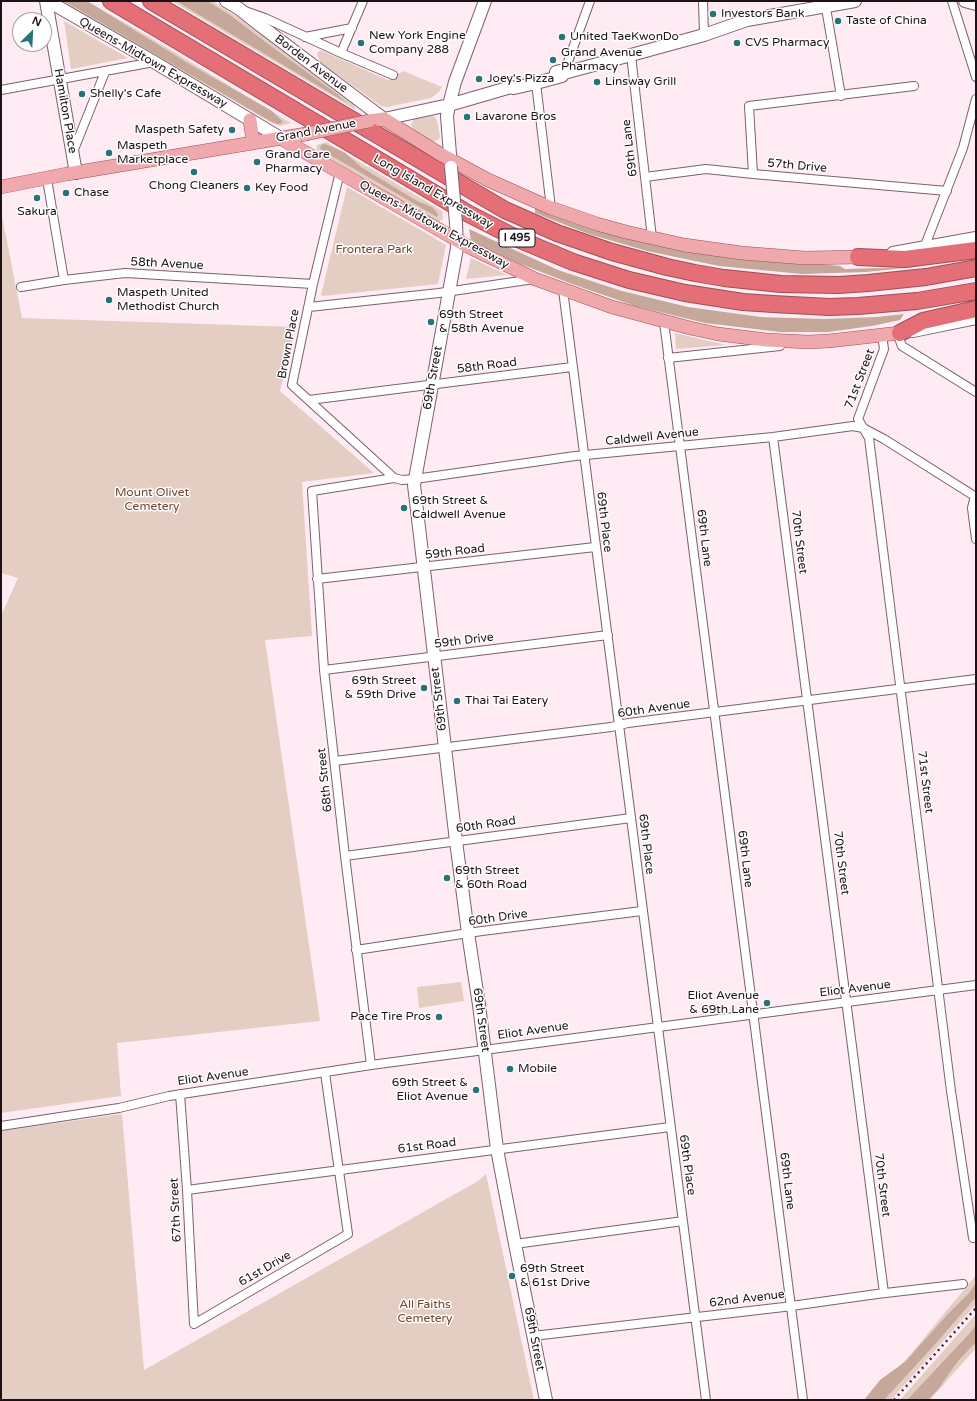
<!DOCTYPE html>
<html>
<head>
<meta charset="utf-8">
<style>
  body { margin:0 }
  #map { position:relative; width:977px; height:1401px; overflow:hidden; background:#ffebf4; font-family:"Varela Round",sans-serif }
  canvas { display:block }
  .frame { position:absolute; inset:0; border:2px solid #1d1217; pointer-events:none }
  .north { position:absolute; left:12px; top:12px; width:40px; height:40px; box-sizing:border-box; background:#fefefe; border:1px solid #a4a0a2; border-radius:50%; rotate:24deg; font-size:11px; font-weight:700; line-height:16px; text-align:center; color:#1d1217 }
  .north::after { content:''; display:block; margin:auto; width:14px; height:18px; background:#287373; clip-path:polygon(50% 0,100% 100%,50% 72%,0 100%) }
</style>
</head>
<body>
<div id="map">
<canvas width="977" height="1401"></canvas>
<div class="frame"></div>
<div class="north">N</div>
</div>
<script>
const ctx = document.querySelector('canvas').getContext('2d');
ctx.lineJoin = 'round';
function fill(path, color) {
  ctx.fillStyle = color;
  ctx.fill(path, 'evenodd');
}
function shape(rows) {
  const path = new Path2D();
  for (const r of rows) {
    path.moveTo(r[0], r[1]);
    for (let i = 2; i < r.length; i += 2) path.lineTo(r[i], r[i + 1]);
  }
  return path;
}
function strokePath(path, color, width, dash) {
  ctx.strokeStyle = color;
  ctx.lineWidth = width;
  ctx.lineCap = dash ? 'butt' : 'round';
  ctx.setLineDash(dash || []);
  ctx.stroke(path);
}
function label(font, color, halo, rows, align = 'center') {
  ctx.font = font + ' "Varela Round",sans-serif';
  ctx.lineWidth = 3;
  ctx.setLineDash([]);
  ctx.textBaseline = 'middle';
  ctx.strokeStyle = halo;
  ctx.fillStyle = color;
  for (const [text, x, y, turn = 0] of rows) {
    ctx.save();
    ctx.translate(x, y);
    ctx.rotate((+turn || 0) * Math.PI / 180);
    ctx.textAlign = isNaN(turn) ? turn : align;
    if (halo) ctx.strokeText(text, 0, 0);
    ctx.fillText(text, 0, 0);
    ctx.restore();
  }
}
const green = shape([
  [62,1,87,1,146,35,291,123,280,126,272,123],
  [172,1,212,1,233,14,347,98,354,104,356,110],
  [64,21,128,58,71,69],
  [320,50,388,80,403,71,442,87,439,92,431,98,387,107,381,106,320,62,317,54],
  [433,116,435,117,437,121,440,136,439,139,434,142,413,129,411,125,414,119],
  [326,142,442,211,443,220,440,220,440,223,318,151,316,148,317,145],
  [347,187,446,245,438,284,323,296,321,295],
  [1,211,22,318,295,327,280,391,374,473,302,482,312,636,265,640,320,1021,117,1043,121,1096,1,1113,1,616,18,578,1,573],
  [471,258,507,275,466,279],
  [675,333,726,345,676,349],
  [461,982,464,1001,419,1008,417,987],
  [122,1114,144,1370,478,1181,486,1174,534,1400,1,1400,1,1131],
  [976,1275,976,1304,891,1400,869,1400,910,1355],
  [976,1314,976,1348,930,1400,900,1400]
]);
const forest = shape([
  [64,1,87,1,191,65,272,111,283,122,280,124,277,124,270,121],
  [176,1,207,1,230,15,268,44,337,94,347,103],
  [325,144,344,152,361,167,417,201,432,207,438,214,437,217,320,149,321,145],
  [535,208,573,221,818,264,840,266,845,269,914,267,866,272,802,274,719,266,647,251,589,234,535,213],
  [469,229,558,270,622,291,688,307,761,317,824,319,877,317,904,314,900,320,872,326,828,332,780,332,705,323,635,306,572,284,518,263,471,240],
  [976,1283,976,1297,938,1341,884,1400,864,1400,880,1380,906,1361,947,1315,969,1293],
  [976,1325,976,1342,958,1361,939,1388,928,1400,907,1400,969,1334]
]);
const street = shape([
  [703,1,704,35],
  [952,1,976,77],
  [825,2,841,96],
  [245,11,265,18,341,53,393,75],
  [305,37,352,28],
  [341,53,363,1],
  [631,55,652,238],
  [564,73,590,1],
  [536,83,551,208],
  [1,90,154,62],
  [73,152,105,72],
  [340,172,313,284,292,385,394,478],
  [753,174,749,106,914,86],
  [645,177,706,169,753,174,947,191],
  [47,179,64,280],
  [924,248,963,148,976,99],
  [21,287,64,280,125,273,313,284],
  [563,290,706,1400],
  [309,307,439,293,534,279],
  [664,322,803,1400],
  [897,333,902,346,976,392],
  [882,335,884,349,858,419,869,438,951,1091,973,1238],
  [668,358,780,346],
  [309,400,572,367],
  [773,437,884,1293],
  [975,496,972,508,976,539],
  [317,579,595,547],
  [324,670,608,635],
  [335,761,611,727,628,723,976,679],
  [345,856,631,818],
  [356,950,482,931,642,911],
  [371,1065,345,856,324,670,312,491,394,478,402,480,415,479,575,456,773,437,853,426,863,428,884,439,976,497],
  [180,1094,187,1190,194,1324,348,1234,325,1073],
  [1,1126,119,1108,169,1096,371,1065,976,985],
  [187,1190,670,1127],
  [515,1244,683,1221],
  [533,1336,784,1307,877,1294,963,1284]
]);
const secondary = shape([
  [46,1,76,173],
  [48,1,154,62,282,139],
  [226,1,238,8,261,26,384,119,449,105,511,87,514,88,536,83,562,76,564,73],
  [965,1,976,4],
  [556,72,560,71,564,73,631,55,704,35,747,20,855,1],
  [451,167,447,116,449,105,455,82,485,1],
  [456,223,457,248,414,485,456,841,468,933,479,1005,497,1149,515,1244,546,1400],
  [893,253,976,238],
  [913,331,976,318]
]);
const primary = shape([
  [250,120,253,142],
  [369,121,384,119,440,154,488,180,551,208,597,224,626,232,684,245,742,253,805,258,858,257],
  [282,139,469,247,535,279,612,307,690,328,718,334,767,340,808,342,829,341,900,333],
  [1,187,67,174,306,134]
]);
const highway = shape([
  [111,1,469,214,518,239,573,262,629,280,685,293,743,302,773,304,829,307,858,306,917,301,976,291],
  [151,1,481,196,505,210,557,233,612,252,667,267,695,273,724,278,781,284,839,285,868,283,926,277,976,268],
  [858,257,905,259,976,250],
  [900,333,923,321,976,309]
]);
const rail = shape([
  [894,1400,976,1308]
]);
const secondaryBridge = shape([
  [451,167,456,223]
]);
const primaryBridge = shape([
  [306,134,369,121]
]);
const markers = [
  [713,14,4,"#287373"],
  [838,21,4,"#287373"],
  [562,37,4,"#287373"],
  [361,43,4,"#287373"],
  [737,43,4,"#287373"],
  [553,60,4,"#287373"],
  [479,79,4,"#287373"],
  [597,82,4,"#287373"],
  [82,94,4,"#287373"],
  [467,117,4,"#287373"],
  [232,130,4,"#287373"],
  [109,153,4,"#287373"],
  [257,162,4,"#287373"],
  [194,172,4,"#287373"],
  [247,188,4,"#287373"],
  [66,193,4,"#287373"],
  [37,198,4,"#287373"],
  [109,300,4,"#287373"],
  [431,322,4,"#287373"],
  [404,508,4,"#287373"],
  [424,688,4,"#287373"],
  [457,701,4,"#287373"],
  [447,878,4,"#287373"],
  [767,1003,4,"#287373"],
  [439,1017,4,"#287373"],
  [510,1069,4,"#287373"],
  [476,1090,4,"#287373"],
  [512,1276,4,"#287373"]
];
const shields = [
  [517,238,36]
];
const shieldNames = [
  ["I 495",517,238]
];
const poiNames = [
  ["Investors Bank",721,14],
  ["Taste of China",846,21],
  ["New York Engine",369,36],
  ["Company 288",369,50],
  ["United TaeKwonDo",570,37],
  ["CVS Pharmacy",745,43],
  ["Grand Avenue",561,53],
  ["Pharmacy",561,67],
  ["Joey's Pizza",487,79],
  ["Linsway Grill",605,82],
  ["Shelly's Cafe",90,94],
  ["Lavarone Bros",475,117],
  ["Maspeth Safety",224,130,"right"],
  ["Maspeth",117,146],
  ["Marketplace",117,160],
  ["Grand Care",265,155],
  ["Pharmacy",265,169],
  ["Chong Cleaners",194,186,"center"],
  ["Key Food",255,188],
  ["Chase",74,193],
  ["Sakura",37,212,"center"],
  ["Maspeth United",117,293],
  ["Methodist Church",117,307],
  ["69th Street",439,315],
  ["& 58th Avenue",439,329],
  ["69th Street &",412,501],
  ["Caldwell Avenue",412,515],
  ["69th Street",416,681,"right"],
  ["& 59th Drive",416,695,"right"],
  ["Thai Tai Eatery",465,701],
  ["69th Street",455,871],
  ["& 60th Road",455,885],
  ["Eliot Avenue",759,996,"right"],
  ["& 69th Lane",759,1010,"right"],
  ["Pace Tire Pros",431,1017,"right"],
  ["Mobile",518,1069],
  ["69th Street &",468,1083,"right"],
  ["Eliot Avenue",468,1097,"right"],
  ["69th Street",520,1269],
  ["& 61st Drive",520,1283]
];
const streetNames = [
  ["Queens-Midtown Expressway",153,63,30],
  ["Borden Avenue",311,64,37],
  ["Hamilton Place",65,111,80],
  ["Grand Avenue",316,131,-11],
  ["69th Lane",630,148,-97],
  ["57th Drive",797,166,5],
  ["Long Island Expressway",433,192,30],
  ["Queens-Midtown Expressway",434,225,29],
  ["58th Avenue",167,264,3],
  ["Brown Place",289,344,-79],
  ["58th Road",487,366,-7],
  ["69th Street",433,378,-80],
  ["71st Street",860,379,-69],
  ["Caldwell Avenue",652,437,-6],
  ["69th Place",604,522,83],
  ["69th Lane",704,538,83],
  ["70th Street",799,542,83],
  ["59th Road",455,552,-7],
  ["59th Drive",464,641,-7],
  ["69th Street",439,699,-97],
  ["60th Avenue",654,709,-8],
  ["68th Street",325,780,-96],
  ["71st Street",925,782,83],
  ["60th Road",486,825,-8],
  ["69th Place",646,844,83],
  ["69th Lane",745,859,83],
  ["70th Street",841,863,83],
  ["60th Drive",498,918,-8],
  ["Eliot Avenue",855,989,-7],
  ["69th Street",481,1020,82],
  ["Eliot Avenue",533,1031,-8],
  ["Eliot Avenue",213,1077,-8],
  ["61st Road",427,1146,-7],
  ["69th Place",687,1165,82],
  ["69th Lane",787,1181,83],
  ["70th Street",882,1185,83],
  ["67th Street",176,1210,-93],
  ["61st Drive",265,1269,-30],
  ["62nd Avenue",747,1299,-7],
  ["69th Street",534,1339,79]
];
const parkNames = [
  ["Frontera Park",374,250],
  ["Mount Olivet",152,493],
  ["Cemetery",152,507],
  ["All Faiths",425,1305],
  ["Cemetery",425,1319]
];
fill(green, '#e4cdc2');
fill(forest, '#c5a899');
strokePath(street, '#7c606d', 10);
strokePath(secondary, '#7c606d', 14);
strokePath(primary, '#9e4e55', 14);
strokePath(highway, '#9e4e55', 18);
strokePath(street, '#fff', 8);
strokePath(secondary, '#fff', 12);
strokePath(primary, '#efa9ad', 13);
strokePath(highway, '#e46f76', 16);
strokePath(rail, '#382c32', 2.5, [2, 4]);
strokePath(secondaryBridge, '#7c606d', 14, []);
strokePath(primaryBridge, '#9e4e55', 14, []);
strokePath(secondaryBridge, '#fff', 12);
strokePath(primaryBridge, '#efa9ad', 13);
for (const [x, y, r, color] of markers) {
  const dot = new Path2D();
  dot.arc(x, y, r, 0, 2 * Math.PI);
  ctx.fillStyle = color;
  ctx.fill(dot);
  strokePath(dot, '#fefefe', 1.5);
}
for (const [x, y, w] of shields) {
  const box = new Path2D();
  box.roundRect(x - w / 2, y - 9, w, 18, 3);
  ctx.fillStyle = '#fefefe';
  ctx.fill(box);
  strokePath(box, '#1d1217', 1);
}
label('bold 11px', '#1d1217', null, shieldNames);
label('12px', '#1d1217', '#fefefe', poiNames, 'left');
label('12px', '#1d1217', '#fefefe', streetNames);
label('12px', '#71452e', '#fefefe', parkNames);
</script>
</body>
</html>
